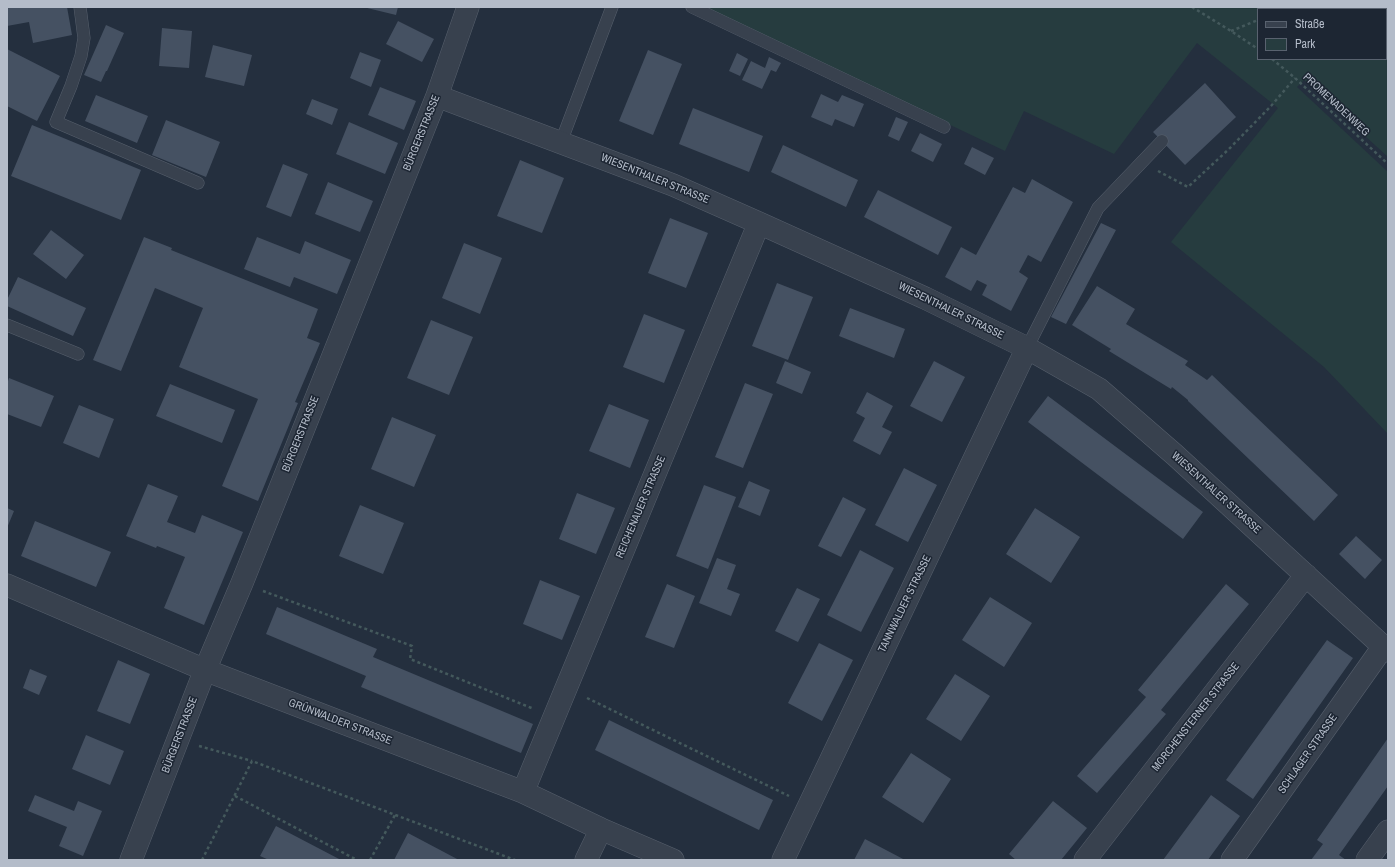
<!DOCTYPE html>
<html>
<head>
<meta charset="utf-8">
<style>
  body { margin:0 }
  #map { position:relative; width:1395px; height:867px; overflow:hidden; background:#242f3e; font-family:"Archivo Narrow",sans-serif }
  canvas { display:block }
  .frame { position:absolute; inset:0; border:8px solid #b4bcc9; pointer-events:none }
  .legend { position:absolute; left:1257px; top:8px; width:130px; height:52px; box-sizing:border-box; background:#1d2633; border:1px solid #59626f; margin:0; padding:5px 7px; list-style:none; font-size:12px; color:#b4bcc9 }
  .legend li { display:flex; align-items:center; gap:8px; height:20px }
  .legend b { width:20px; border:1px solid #59626f }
</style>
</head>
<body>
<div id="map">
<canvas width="1395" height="867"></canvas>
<div class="frame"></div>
<ul class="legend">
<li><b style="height:5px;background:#38414e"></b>Straße</li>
<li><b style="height:11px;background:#263c3f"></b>Park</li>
</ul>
</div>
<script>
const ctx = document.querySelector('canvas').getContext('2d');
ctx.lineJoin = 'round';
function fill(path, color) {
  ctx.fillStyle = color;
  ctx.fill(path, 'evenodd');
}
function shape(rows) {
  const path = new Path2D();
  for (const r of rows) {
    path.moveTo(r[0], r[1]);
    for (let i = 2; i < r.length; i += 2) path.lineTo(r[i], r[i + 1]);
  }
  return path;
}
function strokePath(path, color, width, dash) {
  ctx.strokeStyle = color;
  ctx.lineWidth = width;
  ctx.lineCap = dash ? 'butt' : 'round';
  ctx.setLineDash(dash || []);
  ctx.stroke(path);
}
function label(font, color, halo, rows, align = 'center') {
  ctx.font = font + ' "Archivo Narrow",sans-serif';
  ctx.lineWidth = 3;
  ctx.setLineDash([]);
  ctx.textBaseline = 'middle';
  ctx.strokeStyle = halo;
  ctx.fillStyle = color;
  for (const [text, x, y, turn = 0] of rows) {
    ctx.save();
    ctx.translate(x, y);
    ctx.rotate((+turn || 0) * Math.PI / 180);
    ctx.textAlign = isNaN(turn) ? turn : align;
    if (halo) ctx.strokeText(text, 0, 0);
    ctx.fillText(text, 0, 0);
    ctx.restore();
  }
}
const green = shape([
  [702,7,1388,7,1388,157,1304,80,1297,87,1388,172,1388,434,1324,367,1171,242,1278,108,1197,43,1114,154,1024,111,1005,151],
  [1258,9,1386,9,1386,59,1258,59]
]);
const building = shape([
  [7,7,67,7,72,35,33,43,29,22,7,26],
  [363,7,398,7,396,15],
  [398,21,434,39,422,62,386,44],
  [106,25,124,33,107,71,106,71,101,82,84,75],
  [162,28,192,31,189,68,159,66],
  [213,45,252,55,244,86,205,77],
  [7,49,60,76,37,121,7,106],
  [648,50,682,64,653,135,619,121],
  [360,52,381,60,371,87,350,78],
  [737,53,748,59,740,76,729,71],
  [769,57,781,63,776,72,771,70,762,89,742,80,751,61,765,68],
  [1205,83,1236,117,1185,165,1153,132],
  [380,87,416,101,404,130,368,115],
  [821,94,838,102,842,95,864,104,854,127,835,119,832,126,811,117],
  [96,95,148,116,137,143,85,121],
  [312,99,338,109,332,125,306,114],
  [693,108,763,136,749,172,679,144],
  [896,117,908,122,899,141,888,136],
  [166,120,220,142,206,177,152,155],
  [349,122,398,143,385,174,336,154],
  [32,125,141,170,121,220,11,176],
  [920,133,942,144,933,162,911,151],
  [783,145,858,180,846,207,771,172],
  [972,147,994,158,985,175,964,164],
  [520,160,564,178,542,233,497,216],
  [283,164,308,174,291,217,266,207],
  [1032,179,1073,202,1041,262,1028,255,1019,272,1028,278,1011,311,982,295,987,285,977,280,971,291,945,277,961,247,976,255,1013,187,1025,193],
  [328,182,373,201,360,232,315,214],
  [878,190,952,227,938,255,864,217],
  [670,218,708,233,686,288,648,273],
  [1101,223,1116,230,1066,324,1051,317],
  [51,230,84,255,66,279,33,254],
  [144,237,172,248,171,250,318,309,307,338,320,343,295,402,298,403,258,501,222,486,258,399,179,367,203,308,155,288,121,371,93,360],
  [257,237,300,254,305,241,351,260,337,294,294,277,290,287,244,269],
  [464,243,502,258,480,314,442,298],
  [18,277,86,308,73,336,7,306,7,300],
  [777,283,813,297,788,360,752,346],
  [1097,286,1135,309,1126,324,1188,361,1185,365,1207,380,1212,375,1338,495,1314,521,1188,401,1188,400,1172,387,1171,389,1109,351,1111,349,1072,325],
  [850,308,905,329,894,358,839,336],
  [644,314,685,330,664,383,623,367],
  [431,320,473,337,449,395,407,378],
  [785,361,811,372,802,394,776,383],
  [934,361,965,377,942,422,910,406],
  [9,378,54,396,41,427,7,414,7,384],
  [745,383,773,394,743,468,715,457],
  [170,384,235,410,222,443,156,416],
  [867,392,893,406,882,427,892,432,880,455,853,441,865,418,856,413],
  [1048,396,1203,512,1183,539,1028,422],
  [609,404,649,420,630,468,589,451],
  [79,405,114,419,99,458,63,443],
  [392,417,436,435,414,487,371,469],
  [904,468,937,485,908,542,875,525],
  [749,481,770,490,760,516,738,507],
  [148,484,178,496,167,522,195,533,202,515,243,532,204,625,164,608,185,557,157,546,156,548,126,536],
  [704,485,736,497,708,569,676,556],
  [577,493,615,508,596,554,559,539],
  [843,497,866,509,841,557,818,546],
  [360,505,404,523,383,574,339,556],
  [7,508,14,511,7,528],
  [1035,508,1080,537,1051,583,1006,554],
  [35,521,111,552,96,587,21,556],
  [1356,536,1382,560,1365,579,1339,554],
  [860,550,894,568,861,632,827,615],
  [717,558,736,565,727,589,740,594,731,616,699,603],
  [540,580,580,596,562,640,523,624],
  [667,584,695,596,674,648,645,637],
  [1226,584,1249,604,1161,710,1166,714,1097,793,1077,776,1146,697,1138,690],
  [797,588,820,599,798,642,775,631],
  [990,597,1032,623,1004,667,962,640],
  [277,607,377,649,373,657,533,724,521,753,361,687,366,676,266,634],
  [1327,640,1353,658,1253,799,1226,780],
  [819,643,853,660,822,721,788,703],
  [118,660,150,674,130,724,97,711],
  [30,669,47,676,39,695,23,688],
  [955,674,990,696,961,741,926,719],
  [609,720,773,800,759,830,595,750],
  [86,735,124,751,110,785,72,769],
  [1388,738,1388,786,1339,855,1346,860,1311,860,1323,844,1317,840],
  [911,753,951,779,923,823,882,797],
  [35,795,74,811,78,801,102,811,83,856,59,846,67,827,28,811],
  [1211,795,1240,816,1210,857,1208,860,1163,860],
  [1053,801,1087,828,1061,860,1016,860,1009,854],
  [276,826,341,860,269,860,260,856],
  [408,833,459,860,394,860],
  [865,839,905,860,854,860]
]);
const path = shape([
  [1192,7,1231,31,1258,49],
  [1279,9,1284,7],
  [1231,31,1258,20],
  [1272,59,1295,78,1388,164],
  [1158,171,1188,187,1229,149,1271,106,1295,78],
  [263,591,412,646,410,659,534,709],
  [587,698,789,796],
  [199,746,252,761],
  [235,796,357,860],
  [202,860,252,761,515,860],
  [370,860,395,815]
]);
const service = shape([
  [80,7,84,38,81,56,71,86,56,122,198,183],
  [692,7,944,127],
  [561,142,612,7],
  [7,325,78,354],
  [1027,348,1098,208,1162,141]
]);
const minor = shape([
  [437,96,673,185,759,223,925,298,1027,348,1099,389,1175,455,1388,651],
  [7,585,205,670,523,792,601,829,673,860],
  [523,792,759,223],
  [131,860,205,670,242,583,437,96,468,7],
  [586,860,601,829],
  [783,860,1027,348],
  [1085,860,1306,575],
  [1232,860,1383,647],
  [1367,860,1388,831]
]);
const streetNames = [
  ["PROMENADENWEG",1336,105,43],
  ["BÜRGERSTRASSE",422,133,-68],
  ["WIESENTHALER STRASSE",655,179,22],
  ["WIESENTHALER STRASSE",951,311,26],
  ["BÜRGERSTRASSE",301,434,-68],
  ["WIESENTHALER STRASSE",1216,493,42],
  ["REICHENAUER STRASSE",641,507,-67],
  ["TANNWALDER STRASSE",905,604,-64],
  ["MORCHENSTERNER STRASSE",1196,717,-52],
  ["GRÜNWALDER STRASSE",340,722,21],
  ["BÜRGERSTRASSE",180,735,-69],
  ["SCHLAGER STRASSE",1308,754,-55]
];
fill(green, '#263c3f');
fill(building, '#455162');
strokePath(service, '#565f6c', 13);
strokePath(minor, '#565f6c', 23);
strokePath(path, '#44595c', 2.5, [3, 3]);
strokePath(service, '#38414e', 12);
strokePath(minor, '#38414e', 22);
label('11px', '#b4bcc9', '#1d2633', streetNames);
</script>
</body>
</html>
